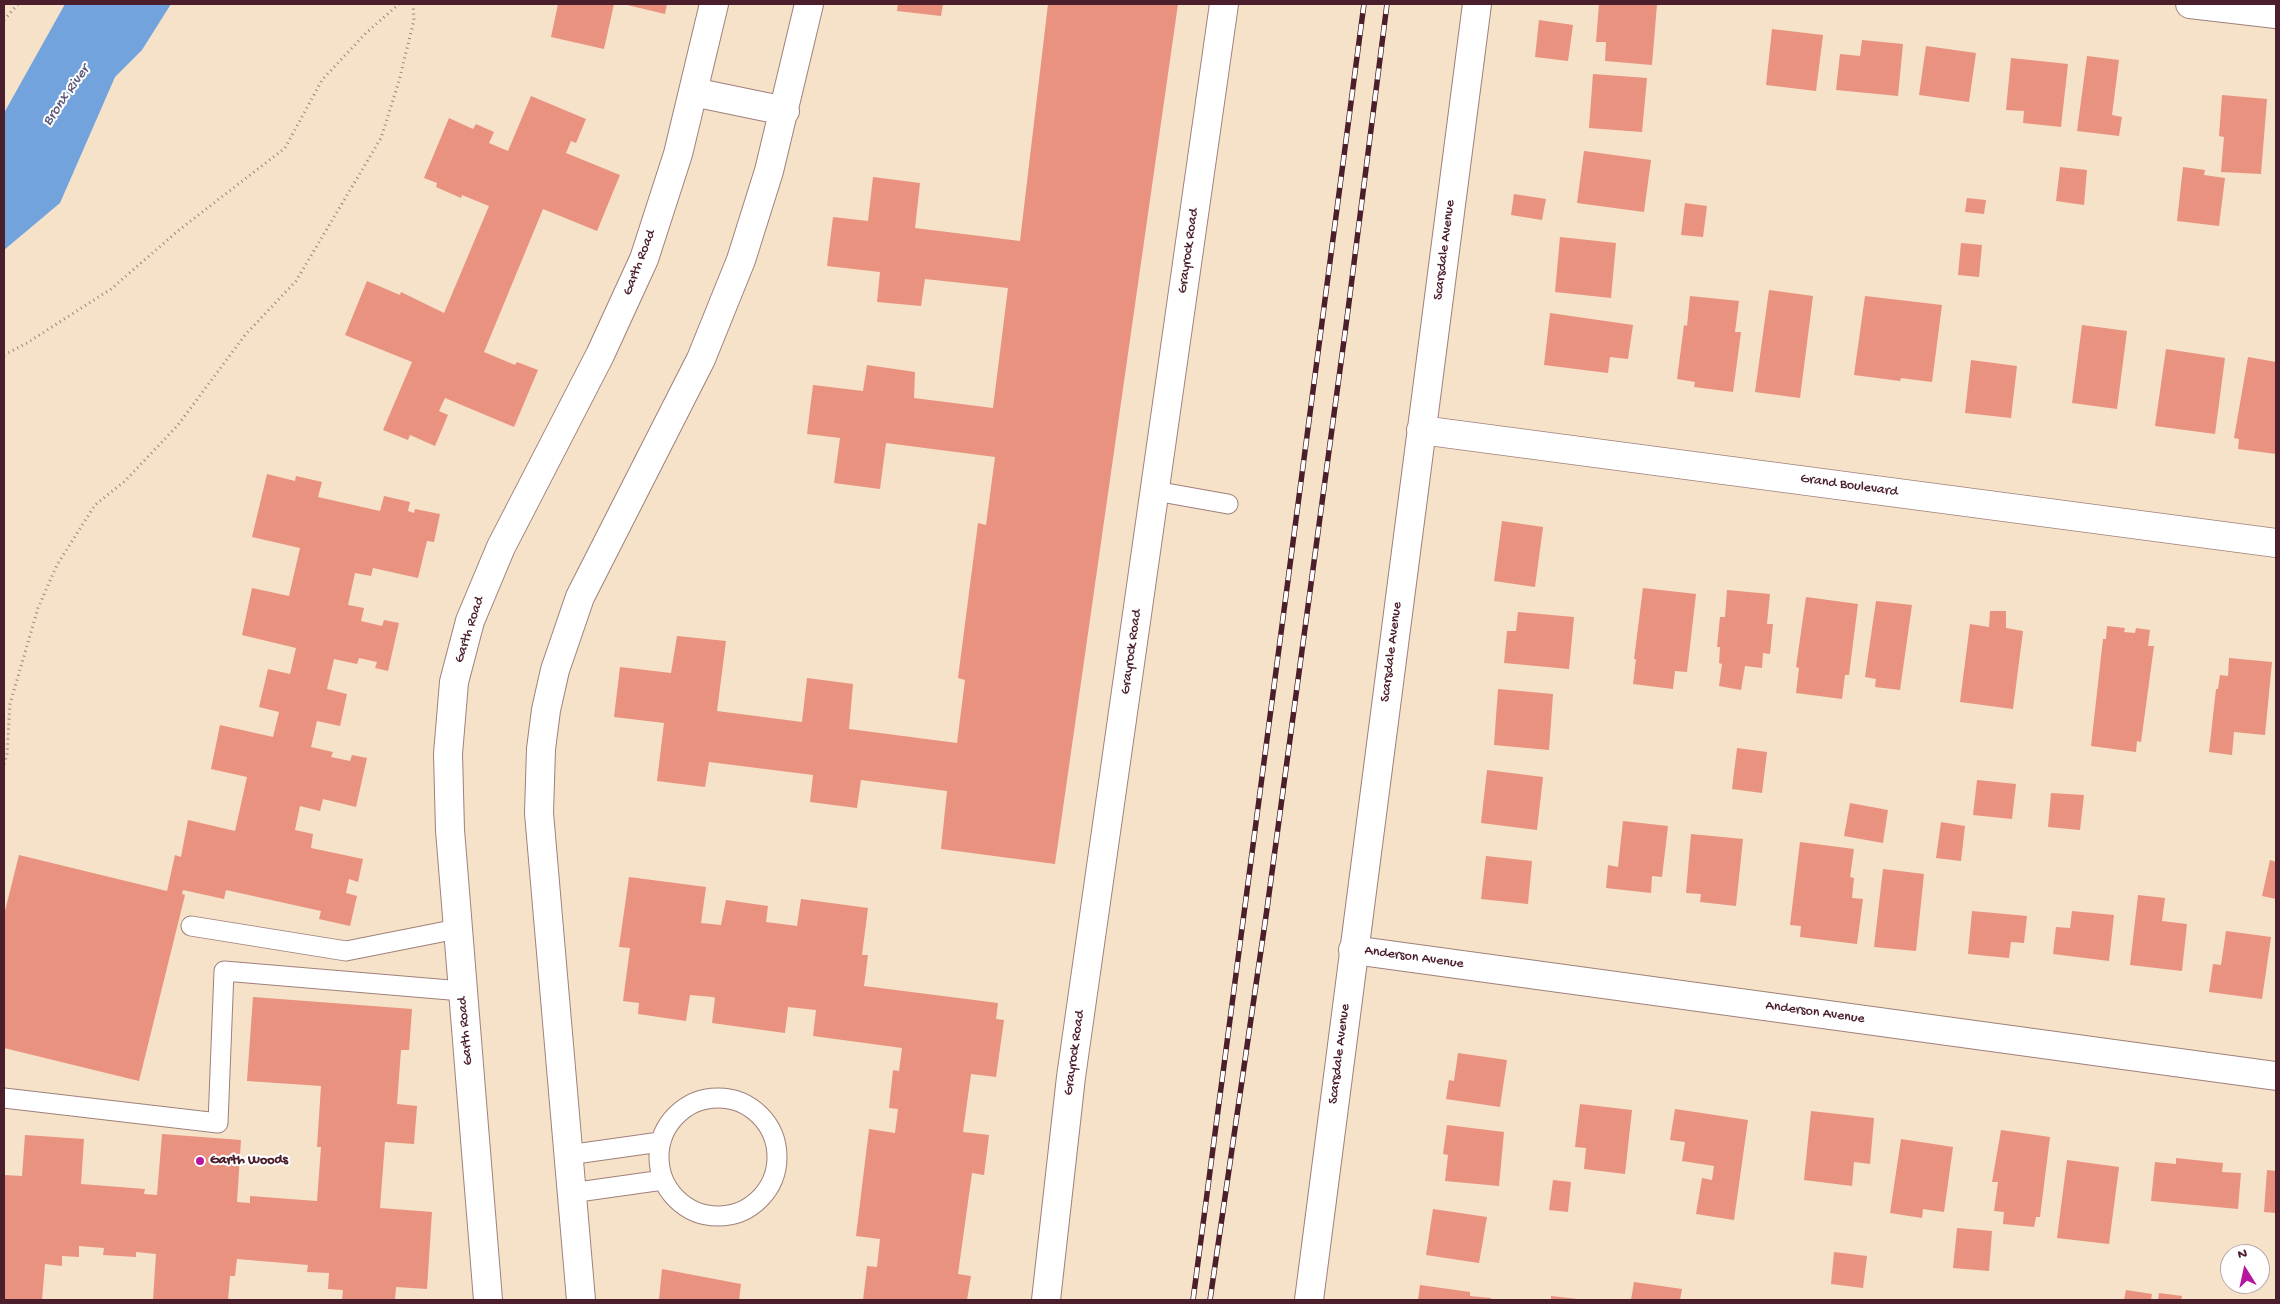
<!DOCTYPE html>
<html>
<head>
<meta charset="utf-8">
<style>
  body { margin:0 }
  #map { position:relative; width:2280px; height:1304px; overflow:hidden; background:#f5e2c8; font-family:"Gochi Hand",sans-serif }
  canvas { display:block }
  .frame { position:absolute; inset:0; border:5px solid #4a1f2b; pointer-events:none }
  .north { position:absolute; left:2220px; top:1244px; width:50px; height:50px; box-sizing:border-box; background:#fff; border:1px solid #b7a5aa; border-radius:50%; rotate:350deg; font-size:14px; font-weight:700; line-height:20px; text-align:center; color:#4a1f2b }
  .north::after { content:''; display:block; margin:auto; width:18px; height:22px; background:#b5179e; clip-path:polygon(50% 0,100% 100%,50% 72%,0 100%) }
</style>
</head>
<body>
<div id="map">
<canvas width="2280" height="1304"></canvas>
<div class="frame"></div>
<div class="north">N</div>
</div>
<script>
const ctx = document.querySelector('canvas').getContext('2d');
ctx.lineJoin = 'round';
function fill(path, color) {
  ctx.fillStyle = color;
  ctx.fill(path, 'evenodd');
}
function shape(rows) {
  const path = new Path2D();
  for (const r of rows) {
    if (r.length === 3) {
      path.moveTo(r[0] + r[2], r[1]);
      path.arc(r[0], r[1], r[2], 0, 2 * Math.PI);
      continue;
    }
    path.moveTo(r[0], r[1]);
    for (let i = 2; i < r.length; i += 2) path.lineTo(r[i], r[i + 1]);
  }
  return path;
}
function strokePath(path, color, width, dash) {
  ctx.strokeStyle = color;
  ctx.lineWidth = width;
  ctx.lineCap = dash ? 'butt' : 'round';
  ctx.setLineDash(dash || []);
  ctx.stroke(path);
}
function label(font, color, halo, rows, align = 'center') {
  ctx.font = font + ' "Gochi Hand",sans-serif';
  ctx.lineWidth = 4;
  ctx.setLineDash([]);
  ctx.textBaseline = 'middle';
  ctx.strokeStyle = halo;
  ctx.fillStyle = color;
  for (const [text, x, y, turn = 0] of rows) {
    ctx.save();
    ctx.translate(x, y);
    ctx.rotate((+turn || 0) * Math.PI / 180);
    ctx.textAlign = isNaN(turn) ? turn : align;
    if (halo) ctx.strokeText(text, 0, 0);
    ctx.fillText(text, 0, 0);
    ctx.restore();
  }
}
const water = shape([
  [65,4,171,4,142,50,115,77,60,203,4,250,4,113]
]);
const building = shape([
  [558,4,614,4,604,49,551,37],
  [623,4,667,4,665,14],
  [898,4,943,4,941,16,897,11],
  [1048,4,1178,4,1055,864,941,849,947,791,861,780,857,808,810,802,813,775,709,762,705,787,657,781,664,723,614,717,620,667,671,673,677,636,726,641,717,711,802,722,807,678,853,684,849,729,957,743,965,680,958,678,978,523,986,525,995,457,886,443,880,489,834,483,840,438,807,434,813,385,863,391,867,365,915,372,914,398,993,408,1008,288,925,279,921,306,877,302,880,272,827,266,833,217,868,221,873,177,920,183,915,228,1020,241],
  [1599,4,1657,4,1652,65,1605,61,1606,42,1596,42],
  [1539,20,1573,25,1568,61,1535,57],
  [1772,29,1823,35,1816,91,1766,85],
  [1862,40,1903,44,1898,96,1836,90,1840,54,1860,56],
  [1926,46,1976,53,1969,102,1919,95],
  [2087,56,2119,60,2112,115,2122,117,2119,136,2077,131],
  [2011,58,2068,64,2061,127,2023,123,2024,111,2006,110],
  [1593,74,1647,78,1642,132,1589,128],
  [2222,95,2267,99,2261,174,2221,172,2224,137,2219,136],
  [531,96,586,119,576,143,571,141,566,153,620,175,597,231,543,209,484,352,515,365,517,362,538,370,514,427,445,398,439,411,448,415,435,446,410,435,408,440,383,430,412,362,345,335,367,281,400,295,401,292,444,313,489,206,462,195,461,198,436,187,437,183,424,178,449,118,473,129,476,124,494,132,489,143,508,151],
  [1584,151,1651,160,1644,212,1577,203],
  [2060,167,2087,170,2084,205,2056,201],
  [2183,167,2205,170,2204,175,2225,178,2219,226,2177,221],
  [1514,194,1546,199,1542,220,1511,215],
  [1967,198,1986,200,1984,214,1965,212],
  [1685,203,1707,206,1703,237,1681,235],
  [1560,237,1616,243,1611,298,1555,292],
  [1961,243,1982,245,1979,277,1958,275],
  [1769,290,1813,296,1800,398,1755,392],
  [1690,296,1739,301,1735,332,1741,332,1733,392,1694,387,1695,382,1677,379,1684,325,1687,326],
  [1865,296,1942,305,1932,382,1901,378,1900,381,1854,375],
  [1550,313,1633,325,1628,359,1610,357,1608,373,1544,365],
  [2082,325,2127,331,2117,409,2072,403],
  [2166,349,2225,358,2215,434,2155,426],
  [2248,357,2276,362,2276,454,2238,449,2239,439,2234,438],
  [1971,360,2017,366,2011,418,1965,413],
  [267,474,295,481,296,476,322,482,318,497,380,511,384,496,410,502,408,511,414,513,415,509,440,514,434,542,427,541,418,578,373,568,371,576,355,573,348,605,364,608,361,621,382,626,384,620,399,623,388,671,375,668,377,662,359,658,357,664,334,659,327,689,347,694,340,726,317,721,311,747,333,752,331,757,350,761,352,755,367,758,356,807,323,799,320,811,300,806,295,830,313,834,311,848,363,859,358,882,349,879,346,893,357,896,350,926,319,919,321,911,226,890,224,899,183,890,182,894,185,895,139,1081,4,1048,4,915,19,855,167,891,175,855,181,857,188,820,235,831,247,777,211,769,220,725,273,737,279,712,259,707,268,669,290,674,296,648,242,635,252,588,289,596,300,548,252,537],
  [1502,521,1543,527,1535,587,1494,581],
  [1643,588,1696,594,1687,672,1675,671,1673,689,1633,684,1636,659,1634,659],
  [1727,590,1770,594,1767,624,1773,624,1770,654,1763,653,1762,668,1745,666,1741,690,1719,686,1722,664,1719,663,1720,647,1717,647,1720,617,1725,617],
  [1806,597,1858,604,1849,675,1845,675,1842,699,1796,693,1799,668,1796,667],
  [1876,601,1912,605,1900,690,1875,687,1876,679,1865,677],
  [1990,611,2006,611,2006,628,2023,631,2013,709,1960,702,1970,624,1989,627],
  [1518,612,1574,617,1569,669,1504,663,1507,631,1516,631],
  [2107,626,2125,628,2124,632,2135,633,2136,628,2150,630,2148,646,2154,646,2141,742,2137,741,2136,752,2091,746,2103,639,2106,639],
  [2229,658,2272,662,2265,735,2234,732,2232,755,2209,752,2216,689,2218,689,2220,675,2228,676],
  [1498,689,1553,694,1549,750,1494,745],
  [1737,748,1767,752,1762,793,1732,789],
  [1487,770,1543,777,1537,830,1481,823],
  [1977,780,2016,784,2012,819,1973,815],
  [2051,793,2084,795,2080,830,2048,827],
  [1850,803,1888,810,1883,843,1844,836],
  [1623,821,1668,826,1662,877,1652,876,1651,893,1606,888,1608,865,1618,867],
  [1941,822,1965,826,1961,861,1936,858],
  [1691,834,1743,839,1736,906,1700,902,1701,894,1686,893],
  [1800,842,1854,849,1850,877,1854,878,1852,898,1863,899,1857,944,1800,937,1801,926,1790,925],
  [1486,856,1532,861,1528,904,1481,899],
  [2270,860,2276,862,2276,899,2262,896],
  [1883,869,1924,874,1916,951,1874,947],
  [629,877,706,887,701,923,721,925,726,900,768,906,766,922,797,926,801,899,868,908,862,955,868,955,864,986,998,1003,996,1019,1004,1020,996,1077,971,1074,963,1132,989,1135,984,1175,972,1173,958,1274,971,1276,967,1300,863,1300,867,1266,877,1267,880,1239,856,1236,869,1129,895,1133,898,1109,889,1108,893,1070,899,1071,902,1048,813,1036,816,1010,788,1007,785,1033,712,1023,715,998,713,997,690,995,686,1021,638,1014,639,1003,623,1001,630,948,619,947],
  [2138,895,2165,898,2162,921,2187,924,2182,971,2130,965],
  [1972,911,2027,916,2024,943,2011,942,2009,958,1968,954],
  [2072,911,2114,915,2109,961,2053,954,2056,927,2070,928],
  [2226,931,2271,937,2262,999,2209,992,2213,964,2221,965],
  [253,997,412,1009,409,1050,401,1050,397,1104,417,1106,414,1144,385,1142,380,1208,432,1212,427,1289,396,1287,395,1300,342,1300,343,1290,328,1289,329,1273,307,1272,308,1265,237,1259,235,1276,230,1276,228,1300,153,1300,156,1254,136,1252,136,1257,103,1255,104,1248,79,1246,79,1257,62,1256,62,1266,45,1264,42,1300,4,1300,4,1175,22,1176,25,1135,84,1139,81,1184,145,1189,144,1194,157,1195,162,1134,241,1140,237,1202,250,1203,250,1196,317,1201,321,1147,317,1147,321,1086,247,1081],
  [1458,1053,1507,1060,1500,1107,1446,1099,1449,1080,1454,1081],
  [1580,1104,1632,1110,1625,1174,1584,1169,1586,1148,1575,1147],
  [1675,1109,1748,1120,1734,1220,1696,1214,1702,1178,1712,1180,1714,1166,1682,1161,1685,1142,1670,1140],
  [1811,1111,1874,1118,1870,1164,1854,1162,1852,1186,1804,1180],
  [1447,1125,1504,1132,1499,1186,1445,1181,1448,1155,1443,1154],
  [2001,1130,2050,1137,2040,1217,2036,1217,2034,1227,2003,1224,2004,1212,1994,1211,1998,1182,1992,1182],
  [1901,1139,1953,1147,1944,1212,1923,1209,1922,1218,1890,1213],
  [2176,1158,2223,1163,2222,1172,2241,1173,2238,1209,2151,1201,2155,1162,2176,1164],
  [2067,1160,2119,1167,2109,1244,2057,1238],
  [2267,1170,2276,1171,2276,1213,2264,1212],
  [1553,1180,1571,1182,1568,1212,1549,1210],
  [1433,1209,1487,1217,1479,1263,1426,1255],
  [1957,1228,1992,1231,1989,1271,1953,1268],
  [1834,1252,1867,1256,1863,1288,1831,1284],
  [662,1269,741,1284,739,1300,659,1300],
  [1634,1282,1682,1289,1680,1300,1631,1300],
  [1420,1285,1470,1292,1470,1296,1491,1298,1491,1300,1418,1300],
  [2126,1290,2152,1294,2151,1300,2124,1300],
  [2159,1293,2182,1296,2181,1300,2158,1300],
  [1551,1296,1578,1299,1578,1300,1551,1300]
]);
const path = shape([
  [4,20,18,4],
  [4,355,27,343,111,289,179,230,285,148,322,80,366,33,399,4],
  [4,764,7,755,10,704,38,608,57,565,95,505,125,481,178,425,245,335,296,281,381,138,399,81,414,20,413,4]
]);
const lane = shape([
  [1155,491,1228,504],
  [191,926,346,951,457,929],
  [4,1098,218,1123,224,971,462,991],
  [718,1157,59],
  [568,1155,660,1142],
  [571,1193,663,1180]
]);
const street = shape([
  [2190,4,2276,14],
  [1353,950,2276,1076],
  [1046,1300,1071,1077,1224,4]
]);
const secondary = shape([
  [693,92,785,111],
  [1421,430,2276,543],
  [488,1300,450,830,448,754,454,682,470,621,501,547,600,355,644,259,678,154,714,4],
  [581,1300,539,813,541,749,546,710,555,670,580,597,701,359,741,260,769,171,809,4],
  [1309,1300,1477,4]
]);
const rail = shape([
  [1193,1300,1364,4],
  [1210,1300,1267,909,1347,318,1387,4]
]);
const markers = [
  [200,1161,5,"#b5179e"]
];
const streetNames = [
  ["Scarsdale Avenue",1445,250,-83],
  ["Grayrock Road",1189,251,-82],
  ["Garth Road",640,263,-69],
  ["Grand Boulevard",1849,486,8],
  ["Garth Road",470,630,-72],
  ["Grayrock Road",1132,652,-82],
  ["Scarsdale Avenue",1392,652,-83],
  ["Anderson Avenue",1414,958,8],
  ["Anderson Avenue",1815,1013,8],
  ["Garth Road",466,1031,-95],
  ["Grayrock Road",1075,1053,-82],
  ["Scarsdale Avenue",1340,1054,-83]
];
const poiNames = [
  ["Garth Woods",210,1161]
];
const waterNames = [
  ["Bronx River",67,96,-55]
];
fill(water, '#73a3dd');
fill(building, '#e9927f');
strokePath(lane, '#a0807a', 21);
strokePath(street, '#a0807a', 30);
strokePath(secondary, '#a0807a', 30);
strokePath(path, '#a0807a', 3, [1, 4]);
strokePath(lane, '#fff', 19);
strokePath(street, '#fff', 28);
strokePath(secondary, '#fff', 28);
strokePath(rail, '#4a1f2b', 5.5);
strokePath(rail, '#fff', 4, [11]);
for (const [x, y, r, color] of markers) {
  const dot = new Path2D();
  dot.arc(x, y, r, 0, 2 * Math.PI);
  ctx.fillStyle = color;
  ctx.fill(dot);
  strokePath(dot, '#fff', 2);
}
label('14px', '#4a1f2b', '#fff', streetNames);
label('bold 14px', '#4a1f2b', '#fff', poiNames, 'left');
label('italic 15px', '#5c5a7b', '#fff', waterNames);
</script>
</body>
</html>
